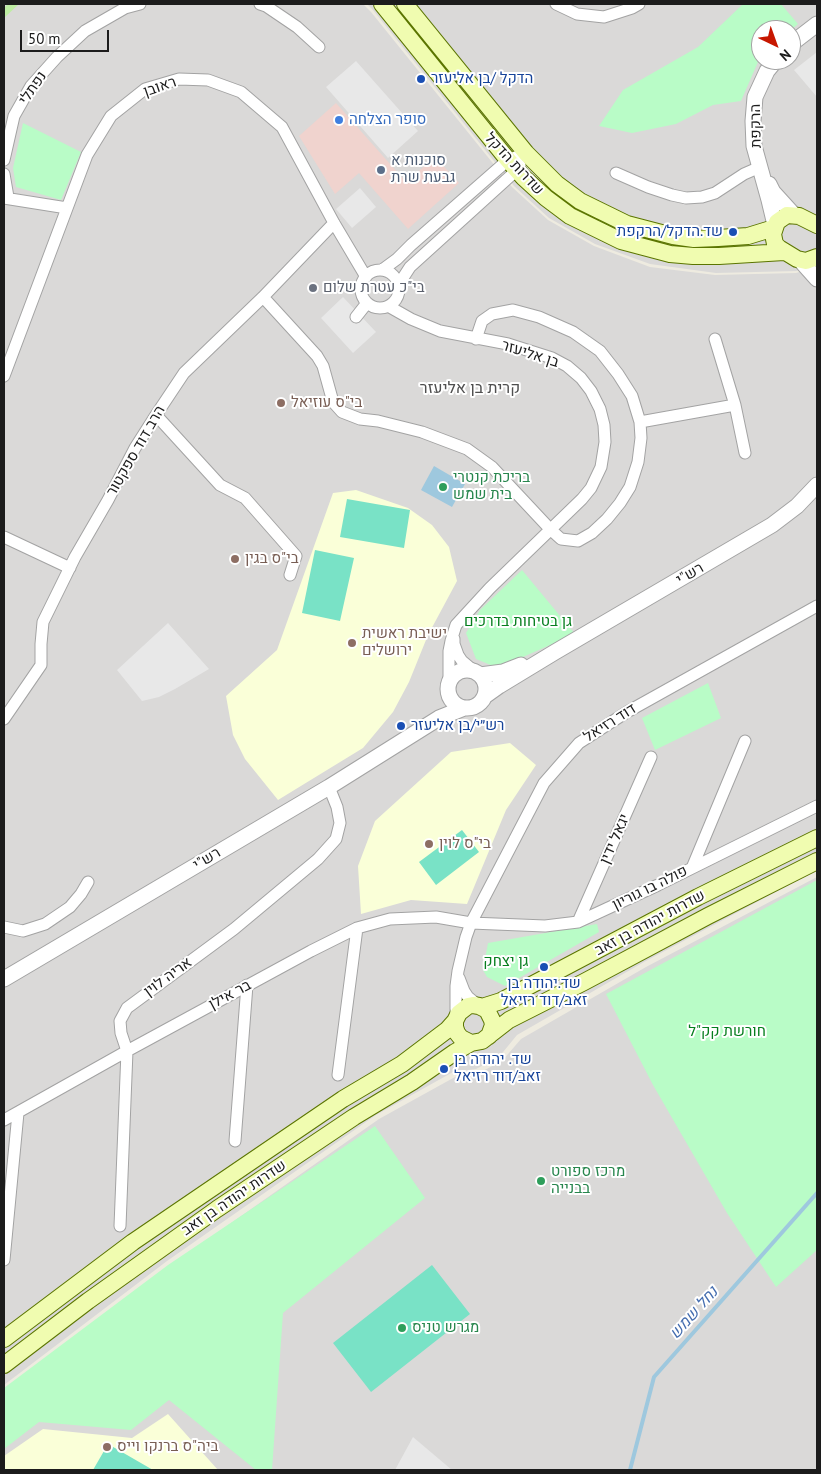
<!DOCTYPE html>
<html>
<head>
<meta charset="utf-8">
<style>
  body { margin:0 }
  #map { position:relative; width:821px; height:1474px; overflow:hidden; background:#eeebe0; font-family:"PT Sans",sans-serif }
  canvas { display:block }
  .frame { position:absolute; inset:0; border:5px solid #1c1c1c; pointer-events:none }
  .north { position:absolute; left:751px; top:20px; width:50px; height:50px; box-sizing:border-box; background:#fff; border:1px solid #a4a4a4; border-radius:50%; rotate:138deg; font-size:14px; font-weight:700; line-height:20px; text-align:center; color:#1c1c1c }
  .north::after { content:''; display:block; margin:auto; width:18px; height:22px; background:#c71700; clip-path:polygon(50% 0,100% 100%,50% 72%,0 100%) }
  .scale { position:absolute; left:20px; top:30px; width:89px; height:22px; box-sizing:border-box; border:2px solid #1c1c1c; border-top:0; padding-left:6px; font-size:15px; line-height:18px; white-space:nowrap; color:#1c1c1c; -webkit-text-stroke:4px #fff; paint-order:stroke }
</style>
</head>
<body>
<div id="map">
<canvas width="821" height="1474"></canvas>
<div class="frame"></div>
<div class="north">N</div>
<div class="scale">50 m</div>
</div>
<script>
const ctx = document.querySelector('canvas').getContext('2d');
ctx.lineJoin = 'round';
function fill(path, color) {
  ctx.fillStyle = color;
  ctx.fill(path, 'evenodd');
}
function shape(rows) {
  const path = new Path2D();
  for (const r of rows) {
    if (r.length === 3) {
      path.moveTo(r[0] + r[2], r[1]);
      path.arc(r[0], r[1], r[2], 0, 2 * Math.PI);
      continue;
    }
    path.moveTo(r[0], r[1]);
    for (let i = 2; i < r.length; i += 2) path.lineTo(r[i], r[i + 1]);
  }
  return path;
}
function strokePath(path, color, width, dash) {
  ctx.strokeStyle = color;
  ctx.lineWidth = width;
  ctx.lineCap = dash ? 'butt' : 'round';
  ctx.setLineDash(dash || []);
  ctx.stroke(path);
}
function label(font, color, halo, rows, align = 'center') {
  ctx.font = font + ' "PT Sans",Heebo,sans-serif';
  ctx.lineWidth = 4;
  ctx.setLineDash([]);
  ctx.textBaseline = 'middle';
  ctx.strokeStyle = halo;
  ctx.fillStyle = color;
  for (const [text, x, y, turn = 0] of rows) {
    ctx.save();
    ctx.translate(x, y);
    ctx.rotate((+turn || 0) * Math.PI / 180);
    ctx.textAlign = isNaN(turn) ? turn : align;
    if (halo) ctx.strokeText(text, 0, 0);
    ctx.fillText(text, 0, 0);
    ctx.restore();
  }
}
const residential = shape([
  [4,4,363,4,371,12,512,187,548,220,594,246,650,267,715,275,796,273,817,267,817,870,644,962,517,1035,499,1057,476,1069,453,1072,376,1115,167,1261,4,1385],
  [367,4,817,4,817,265,796,271,716,273,650,264,595,244,549,218,514,186,373,10],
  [761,30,791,30,791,60,761,60],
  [817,877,817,1470,4,1470,4,1392,170,1266,379,1119,455,1077,477,1074,502,1061,521,1039,646,967]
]);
const commercial = shape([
  [336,103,406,182,435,157,459,183,408,229,359,173,335,194,299,136]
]);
const education = shape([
  [356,490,408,508,432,525,449,547,457,581,428,635,409,682,393,712,363,748,278,800,245,759,233,735,226,696,277,650,333,493],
  [510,743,536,765,506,810,467,904,411,900,361,914,358,866,375,821,451,752],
  [168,1414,218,1470,4,1470,4,1456,43,1429,132,1438]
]);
const grass = shape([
  [8,4,19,4,4,18,4,8]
]);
const park = shape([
  [743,4,781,4,798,24,791,30,761,30,761,55,741,101,713,105,676,124,632,133,599,126,623,90,698,47],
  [23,123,81,152,61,200,16,187,13,168],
  [522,570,575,634,498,668,476,659,466,633,480,610],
  [708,683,721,718,655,750,642,718],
  [817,880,817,1250,776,1287,727,1213,653,1085,606,994],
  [597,924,599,932,505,986,487,977,483,970,488,943],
  [375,1126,425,1198,283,1313,272,1470,256,1470,169,1400,131,1430,39,1422,4,1449,4,1388,168,1265]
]);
const pitch = shape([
  [347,499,410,510,404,548,340,537],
  [315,550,354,558,340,621,302,613],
  [462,830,479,852,436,885,419,862],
  [432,1265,470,1314,371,1392,333,1343],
  [108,1444,153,1470,93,1470]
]);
const parking = shape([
  [817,52,817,97,794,70],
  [356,61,418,131,388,158,326,87],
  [360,188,376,207,352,228,336,209],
  [343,297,376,332,353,353,321,318],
  [168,623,209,669,175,689,159,697,142,701,117,670],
  [413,1437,452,1470,395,1470]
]);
const water = shape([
  [434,466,465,484,452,507,421,490]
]);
const stream = shape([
  [630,1470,654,1377,817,1193]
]);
const minor = shape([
  [260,4,266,6,297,27,319,47],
  [556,4,577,14,604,17,632,8,639,4],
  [4,160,14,116,31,86,57,57,85,31,125,8,140,4],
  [616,173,648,187,672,195,686,198,702,197,715,193,744,174,760,167],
  [4,174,8,197],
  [4,198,67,208],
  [382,270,397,259,411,245,508,160,526,153],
  [380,289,19],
  [399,284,410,267,517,170,520,165],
  [263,297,317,356,323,366,333,402,342,412,360,419,378,421,422,432,467,449,492,467,550,529,561,539,578,541,592,533,607,519,620,503,630,487,638,462,641,438,640,422,632,396,618,374,600,351,573,332,539,317,513,310,492,314,482,321,476,339],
  [388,306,411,319,440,331,508,344,552,358,567,366,581,378,591,391,600,409,604,425,605,442,601,467,591,488,582,499,490,588,456,625,451,641,449,651,449,683],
  [356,317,367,303],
  [715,339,735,405,745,453],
  [4,376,87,155,111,116,145,89,179,79,208,80,241,92,282,127,334,223,366,277],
  [156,415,220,485,245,498,296,556,290,575],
  [640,422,735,405],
  [4,537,70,568],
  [454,639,454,644,458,655,462,661,475,672],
  [4,719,41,665,41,644,43,622,75,557,108,500,135,448,156,415,184,373,263,297,334,223],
  [692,868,745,741],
  [578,922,651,757],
  [4,927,23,931,45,924,70,907,81,894,88,882],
  [459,978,464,991,468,997,479,1006],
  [456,1018,456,986,458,971,466,937,471,923,544,783,579,743,627,712,817,606],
  [338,1075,357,928],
  [4,1120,127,1051,311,951,357,928,390,919,436,917,471,923,545,926,578,922,658,885,817,806],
  [235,1141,247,985],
  [120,1226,127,1051,121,1033,120,1021,127,1008,234,929,318,859,336,839,340,823,337,807,329,787],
  [4,1260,18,1113]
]);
const tertiary = shape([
  [791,44,817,24],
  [769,184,773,192,793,214],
  [775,225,769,200,754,146,753,121,755,97,767,71,776,60],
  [800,260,817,279],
  [467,689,19],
  [480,675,503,672,521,665],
  [485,696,499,686,555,652,772,525,797,506,817,485],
  [4,979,329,787,439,718,464,708]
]);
const secondary = shape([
  [382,4,508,160,523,177,546,198,570,216,621,241,670,254,693,256,719,256,784,252],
  [405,4,526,153,557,184,580,201,627,224,673,236,694,239,718,238,748,236,774,228],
  [817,225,799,216,787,215,777,222,773,234,775,244,779,248,797,259,806,261,817,257],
  [482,1007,501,1001,698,897,817,838],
  [489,1036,493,1025,492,1020,487,1010,479,1006,473,1005,468,1006,459,1013,455,1021,455,1027,457,1033,461,1038,471,1043,482,1041,509,1020,584,982,708,916,817,861],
  [4,1339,133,1242,343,1099,402,1064,447,1030,455,1021],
  [4,1365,88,1301,217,1209,354,1117,412,1082,455,1052,471,1043]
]);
const markers = [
  [421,79,5,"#1a4fb4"],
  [339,120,5,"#3f7fe0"],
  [381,170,5,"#5c6f8a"],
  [733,232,5,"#1a4fb4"],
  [313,288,5,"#6b7280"],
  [281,403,5,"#8d6e63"],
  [443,487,5,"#2e9e5b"],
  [235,559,5,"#8d6e63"],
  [352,643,5,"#8d6e63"],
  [401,726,5,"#1a4fb4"],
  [429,844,5,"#8d6e63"],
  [544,967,5,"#1a4fb4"],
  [444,1069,5,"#1a4fb4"],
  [541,1181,5,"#2e9e5b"],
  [402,1328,5,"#2e9e5b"],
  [107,1447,5,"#8d6e63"]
];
const transitNames = [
  ["הדקל /בן אליעזר",431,79],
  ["שד.הדקל/הרקפת",723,232,"right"],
  ["רש״י/בן אליעזר",411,726],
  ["שד.יהודה בן",544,984,"center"],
  ["זאב/דוד רזיאל",544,1001,"center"],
  ["שד. יהודה בן",454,1060],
  ["זאב/דוד רזיאל",454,1077]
];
const streetNames = [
  ["ראובן",160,87,-19],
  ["נפתלי",33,88,-55],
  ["הרקפת",756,126,-91],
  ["שדרות הדקל",514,164,47],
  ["בן אליעזר",530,354,18],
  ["הרב דוד ספקטור",136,451,-60],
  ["רש\"י",690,574,-30],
  ["דוד רזיאל",610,723,-32],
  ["יגאל ידין",615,839,-66],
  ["רש\"י",207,859,-31],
  ["פולה בו גוריון",650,888,-26],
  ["שדרות יהודה בן זאב",650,923,-28],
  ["אריה לוין",168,977,-36],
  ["בר אילן",230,995,-28],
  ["שדרות יהודה בן זאב",234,1198,-34]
];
const shopNames = [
  ["סופר הצלחה",349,120]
];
const serviceNames = [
  ["סוכנות א",391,161],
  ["גבעת שרת",391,178]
];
const worshipNames = [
  ["בי\"כ עטרת שלום",323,288]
];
const educationNames = [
  ["בי\"ס עוזיאל",291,403],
  ["בי\"ס בגין",245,559],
  ["ישיבת ראשית",362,634],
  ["ירושלים",362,651],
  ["בי\"ס לוין",439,844],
  ["ביה\"ס ברנקו וייס",117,1447]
];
const leisureNames = [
  ["בריכת קנטרי",453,478],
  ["בית שמש",453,495],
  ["מרכז ספורט",551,1172],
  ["בבנייה",551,1189],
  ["מגרש טניס",412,1328]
];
const parkNames = [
  ["גן בטיחות בדרכים",518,622],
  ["גן יצחק",506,962],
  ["חורשת קק\"ל",727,1032]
];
const neighbourhoodNames = [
  ["קרית בן אליעזר",470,388]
];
const waterNames = [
  ["נחל שמש",694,1313,-48]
];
fill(residential, '#dad9d8');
fill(commercial, '#f0d3ce');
fill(education, '#faffd8');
fill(grass, '#beeca3');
fill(park, '#b9fcc7');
fill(pitch, '#79e2c6');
fill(parking, '#e8e8e8');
fill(water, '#9ec8de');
strokePath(stream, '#9ec8de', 4);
strokePath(minor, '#a3a3a3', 13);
strokePath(tertiary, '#a3a3a3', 17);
strokePath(secondary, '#5b7500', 18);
strokePath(minor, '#fff', 11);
strokePath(tertiary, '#fff', 15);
strokePath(secondary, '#f0fcb0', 16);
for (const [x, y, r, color] of markers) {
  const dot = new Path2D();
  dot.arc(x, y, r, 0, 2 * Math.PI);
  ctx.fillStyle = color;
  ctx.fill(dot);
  strokePath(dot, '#fff', 2);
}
label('15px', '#164399', '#fff', transitNames, 'left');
label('15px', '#1c1c1c', '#fff', streetNames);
label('15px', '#366cbe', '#fff', shopNames, 'left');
label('15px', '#4e5e75', '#fff', serviceNames, 'left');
label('15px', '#5b616d', '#fff', worshipNames, 'left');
label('15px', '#785e54', '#fff', educationNames, 'left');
label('15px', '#27864d', '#fff', leisureNames, 'left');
label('15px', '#067e1e', '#fff', parkNames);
label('16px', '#4f4f4f', '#fff', neighbourhoodNames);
label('italic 16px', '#446daf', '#fff', waterNames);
</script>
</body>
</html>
